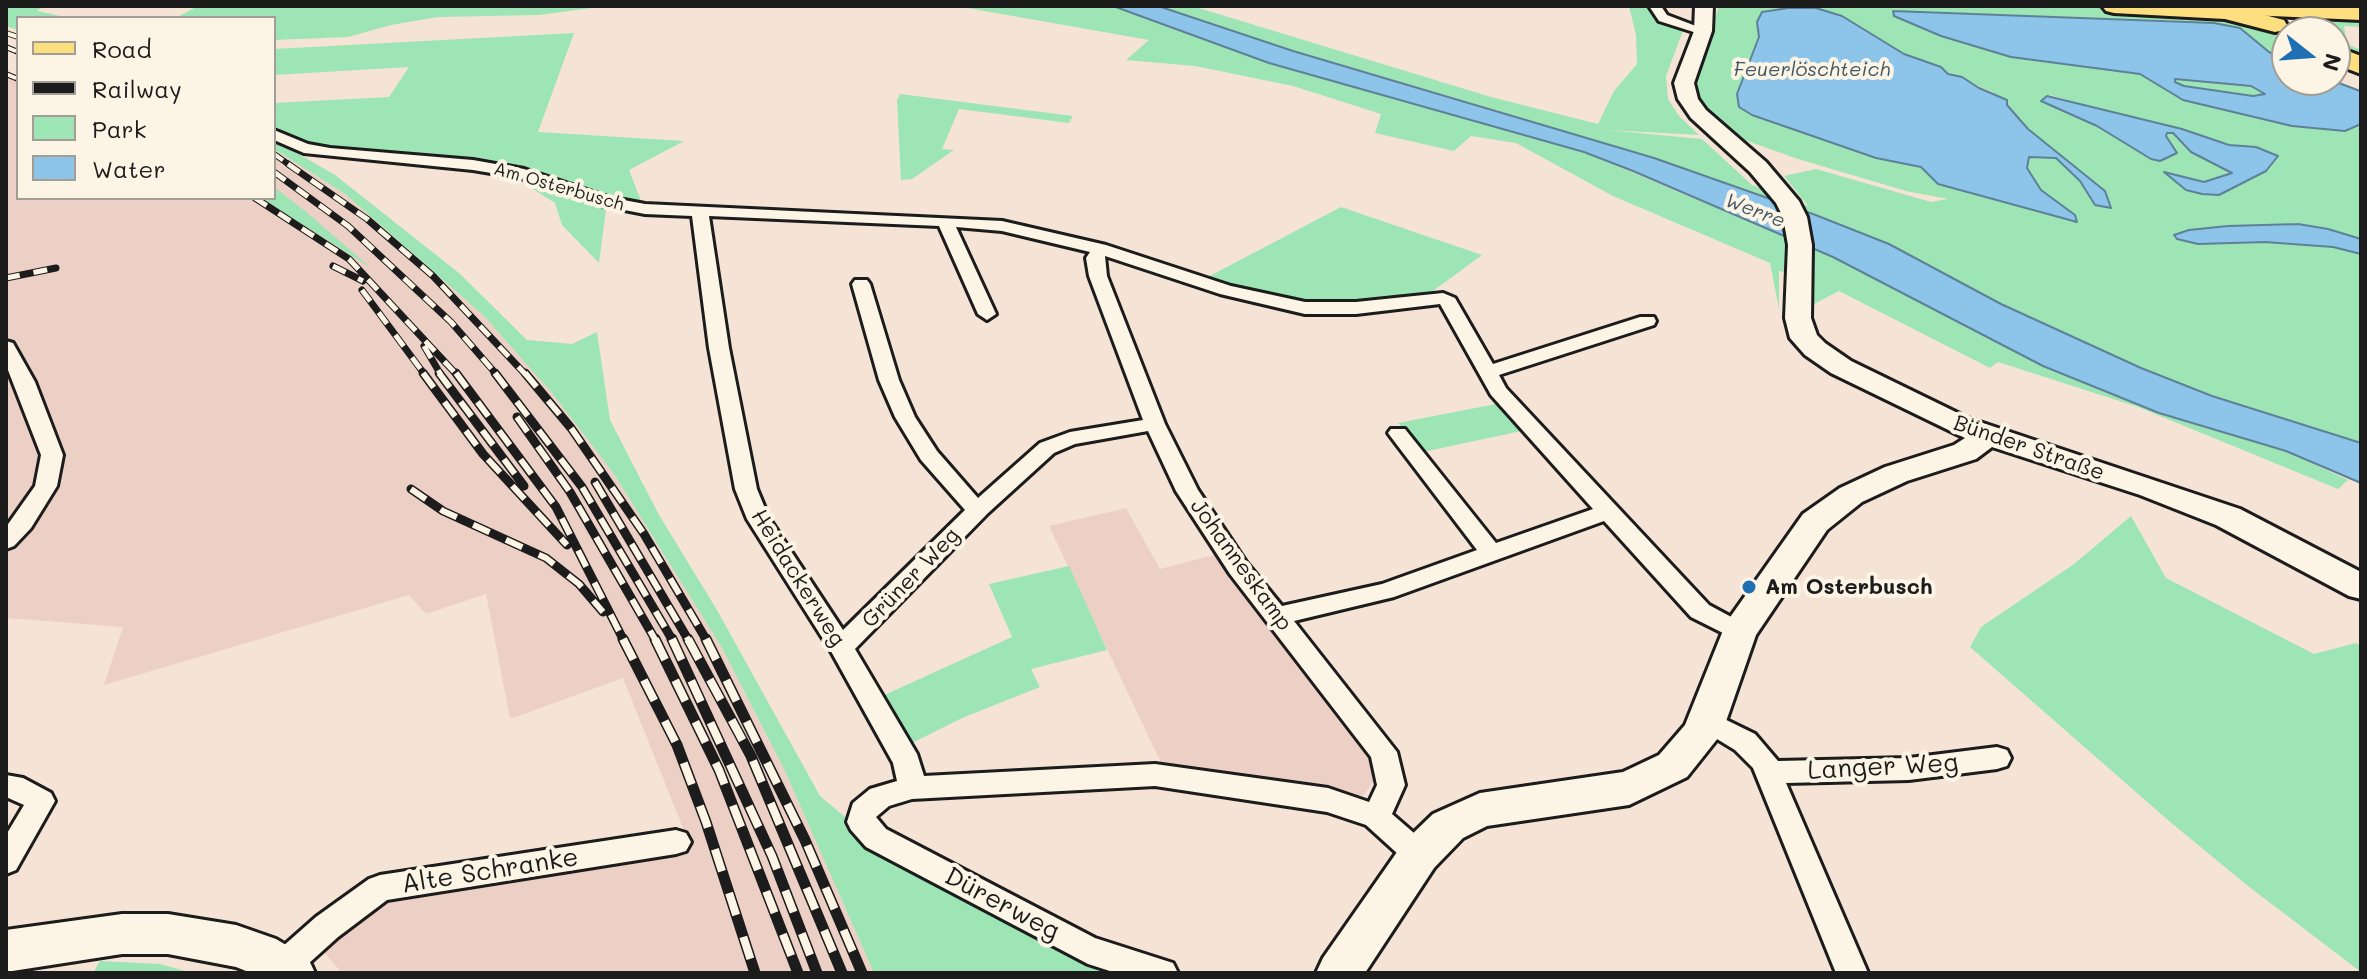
<!DOCTYPE html>
<html>
<head>
<meta charset="utf-8">
<style>
  body { margin:0 }
  #map { position:relative; width:2367px; height:979px; overflow:hidden; background:#f5e4d6; font-family:Mali,sans-serif }
  canvas { display:block }
  .frame { position:absolute; inset:0; border:8px solid #1c1c1c; pointer-events:none }
  .legend { position:absolute; left:16px; top:16px; width:260px; height:184px; box-sizing:border-box; background:#fcf5e5; border:2px solid #a29e95; margin:0; padding:10px 14px; list-style:none; font-size:24px; color:#1c1c1c }
  .legend li { display:flex; align-items:center; gap:16px; height:40px }
  .legend b { width:40px; border:2px solid #a29e95 }
  .north { position:absolute; left:2271px; top:16px; width:80px; height:80px; box-sizing:border-box; background:#fcf5e5; border:2px solid #a29e95; border-radius:50%; rotate:107deg; font-size:22px; font-weight:700; line-height:32px; text-align:center; color:#1c1c1c }
  .north::after { content:''; display:block; margin:auto; width:28px; height:36px; background:#1f6fb2; clip-path:polygon(50% 0,100% 100%,50% 72%,0 100%) }
</style>
</head>
<body>
<div id="map">
<canvas width="2367" height="979"></canvas>
<div class="frame"></div>
<ul class="legend">
<li><b style="height:10px;background:#fedf80"></b>Road</li>
<li><b style="height:10px;background:#1c1c1c"></b>Railway</li>
<li><b style="height:22px;background:#9de5b4"></b>Park</li>
<li><b style="height:22px;background:#8cc4ea"></b>Water</li>
</ul>
<div class="north">N</div>
</div>
<script>
const ctx = document.querySelector('canvas').getContext('2d');
ctx.lineJoin = 'round';
function fill(path, color) {
  ctx.fillStyle = color;
  ctx.fill(path, 'evenodd');
}
function shape(rows) {
  const path = new Path2D();
  for (const r of rows) {
    path.moveTo(r[0], r[1]);
    for (let i = 2; i < r.length; i += 2) path.lineTo(r[i], r[i + 1]);
  }
  return path;
}
function strokePath(path, color, width, dash) {
  ctx.strokeStyle = color;
  ctx.lineWidth = width;
  ctx.lineCap = dash ? 'butt' : 'round';
  ctx.setLineDash(dash || []);
  ctx.stroke(path);
}
function label(font, color, halo, rows, align = 'center') {
  ctx.font = font + ' Mali,sans-serif';
  ctx.lineWidth = 8;
  ctx.setLineDash([]);
  ctx.textBaseline = 'middle';
  ctx.strokeStyle = halo;
  ctx.fillStyle = color;
  for (const [text, x, y, turn = 0] of rows) {
    ctx.save();
    ctx.translate(x, y);
    ctx.rotate((+turn || 0) * Math.PI / 180);
    ctx.textAlign = isNaN(turn) ? turn : align;
    if (halo) ctx.strokeText(text, 0, 0);
    ctx.fillText(text, 0, 0);
    ctx.restore();
  }
}
const built = shape([
  [6,71,18,76,18,198,274,198,274,149,345,194,484,316,552,393,614,474,722,648,784,769,874,973,342,973,323,951,345,920,387,894,691,848,623,678,510,719,486,594,426,614,409,595,104,685,123,627,6,618],
  [1126,508,1160,569,1221,553,1262,617,1376,753,1369,757,1375,773,1373,782,1364,795,1357,796,1161,763,1049,526]
]);
const green = shape([
  [6,6,43,6,37,11,70,18,18,18,18,30,6,26],
  [198,6,607,6,539,15,438,17,391,25,348,37,274,40,274,18,175,18],
  [956,6,1113,6,1270,63,1584,152,1833,257,2043,366,2159,413,2286,451,2348,480,2338,489,2138,407,1998,362,1990,368,1839,291,1812,305,1813,276,1779,271,1779,309,1770,263,1613,196,1516,143,1471,136,1454,151,1375,133,1381,114,1293,86,1195,66,1126,60,1149,40],
  [1158,6,1192,6,1491,97,1598,124,1614,91,1637,64,1636,35,1629,6,1648,6,1658,21,1683,31,1666,76,1668,99,1679,116,1699,135,1607,130,1702,139,1752,185,1808,206,1784,176,1816,169,1931,202,1948,199,1906,191,1798,159,1725,133,1703,110,1694,91,1694,77,1719,6,2078,6,2216,13,2267,25,2287,39,2287,61,2269,52,2240,28,2214,23,1893,11,2011,57,2141,74,2183,100,2292,126,2345,131,2361,124,2361,239,2328,229,2298,224,2189,230,2198,244,2265,242,2333,247,2361,254,2361,443,2212,396,2141,368,2001,304,1889,244,1745,189,1469,102,1293,51],
  [1816,8,1842,16,1904,54,1992,92,2028,129,2105,191,2110,207,2095,205,2080,181,2056,158,2029,157,2027,168,2041,190,2075,215,1938,184,1921,167,1876,158,1752,115,1737,94,1759,36,1757,22,1762,12,1771,9],
  [2050,95,2229,145,2274,153,2266,171,2220,195,2202,194,2178,184,2166,173,2204,182,2233,173,2191,152,2173,133,2166,133,2166,136,2177,153,2160,161,2151,159,2097,126,2044,103],
  [2306,16,2361,18,2361,27,2344,26,2347,44,2361,50,2361,63,2335,50,2335,32,2311,32,2302,26,2297,19],
  [574,33,538,132,684,141,629,170,643,206,606,209,599,263,562,225,555,203,519,180,495,172,430,164,354,159,302,151,299,154,335,175,459,273,527,340,572,344,597,332,610,420,659,515,717,610,820,796,851,822,1138,973,874,973,784,769,722,648,614,474,552,393,484,316,345,194,274,149,274,103,389,97,409,67,274,75,274,49],
  [2175,79,2251,86,2266,94,2253,96,2184,86,2172,80],
  [900,94,1073,116,1069,123,959,109,942,149,954,150,912,179,901,180,897,100],
  [274,187,305,211,371,268,261,198,274,198],
  [1341,207,1482,255,1433,291,1392,300,1317,307,1204,279],
  [1501,403,1526,430,1423,452,1398,423],
  [2131,516,2166,578,2314,654,2356,643,2361,646,2361,972,2248,886,2169,821,1970,647,1981,627,2074,564],
  [1069,566,1107,650,1031,669,1040,687,962,718,906,746,880,697,1012,637,989,584],
  [100,961,160,964,192,973,93,973]
]);
const water = shape([
  [1113,6,1158,6,1293,51,1654,158,1813,214,1889,244,2001,304,2141,368,2212,396,2361,443,2361,483,2286,451,2159,413,2043,366,1833,257,1633,171,1584,152,1269,63,1113,6],
  [1788,8,1816,8,1842,16,1904,54,1941,67,1948,74,1962,77,1979,88,2007,100,2007,105,2028,129,2105,191,2111,208,2095,205,2080,181,2056,158,2029,157,2027,168,2041,190,2075,215,2077,222,1938,184,1921,167,1876,158,1752,115,1739,107,1737,94,1759,37,1757,22,1762,12,1788,8],
  [1893,11,2214,23,2240,28,2269,52,2287,61,2287,80,2331,80,2360,91,2361,124,2345,131,2292,126,2183,100,2140,74,2011,57,1941,36,1894,16,1893,11],
  [2175,79,2251,86,2265,94,2253,96,2184,86,2175,82,2175,79],
  [2047,96,2182,129,2229,145,2256,147,2278,156,2266,171,2219,195,2202,194,2186,190,2164,172,2204,182,2232,173,2191,152,2173,133,2167,133,2166,136,2177,153,2160,161,2151,159,2097,126,2041,101,2047,96],
  [2298,224,2328,229,2361,239,2361,254,2333,247,2265,242,2198,244,2177,239,2174,235,2189,230,2228,226,2298,224]
]);
const street = shape([
  [1649,6,1661,6,1667,15,1709,31,1703,35,1659,21,1649,6],
  [274,130,308,144,330,148,473,160,524,169,608,197,645,204,1002,221,1106,245,1231,286,1305,302,1356,302,1443,293,1455,298,1493,364,1640,317,1654,317,1656,321,1654,325,1499,375,1506,388,1709,605,1748,626,1751,632,1748,638,1739,641,1691,617,1604,521,1394,597,1294,621,1397,752,1405,785,1392,814,1429,846,1434,855,1429,864,1419,868,1409,864,1366,825,1327,812,1155,786,912,799,889,806,876,817,886,829,1095,938,1173,963,1178,973,1116,973,1088,964,866,847,851,830,847,822,853,803,870,789,897,781,893,763,832,653,747,519,735,489,709,348,692,216,645,214,604,206,521,178,473,170,304,153,274,140,274,130],
  [709,216,939,226,978,314,987,320,996,314,956,227,1002,231,1090,252,1086,258,1089,276,1143,420,1070,432,1040,443,978,498,937,451,915,417,899,380,870,284,867,280,855,280,852,284,879,380,895,417,921,460,965,510,843,630,769,518,757,489,729,348,709,216],
  [1105,256,1220,294,1305,314,1356,314,1440,304,1491,395,1593,509,1496,543,1405,429,1391,429,1388,433,1391,437,1477,550,1382,584,1282,606,1246,562,1198,490,1165,424,1107,276,1105,256],
  [1148,431,1176,491,1230,574,1371,757,1377,785,1369,802,1328,788,1155,764,924,776,917,754,855,649,988,513,1054,453,1075,444,1148,431],
  [6,341,13,343,35,382,63,455,57,486,31,528,14,546,6,549,6,527,35,486,41,455,6,365,6,341],
  [1708,711,1755,734,1778,761,1909,758,1997,747,2007,750,2011,758,2007,766,1997,769,1909,780,1786,783,1868,973,1836,973,1753,768,1735,750,1699,728,1695,721,1699,714,1708,711],
  [6,775,23,778,51,793,55,801,16,870,6,874,6,835,24,805,6,797,6,775],
  [676,830,686,833,691,842,686,851,676,854,387,900,338,937,298,973,272,973,268,965,273,955,316,917,369,879,380,875,676,830]
]);
const secondary = shape([
  [1695,6,1713,6,1712,31,1694,83,1698,99,1706,110,1766,162,1799,201,1807,217,1812,245,1811,318,1817,335,1825,343,1851,361,1968,418,2240,509,2361,572,2361,599,2349,596,2216,525,2140,495,1992,447,1976,459,1907,481,1862,502,1827,530,1756,635,1722,733,1687,777,1629,805,1487,826,1463,838,1434,868,1365,973,1316,973,1323,958,1404,842,1433,814,1480,793,1623,772,1659,755,1685,725,1726,623,1803,514,1840,488,1885,467,1954,445,1965,438,1831,373,1805,355,1790,338,1785,318,1788,245,1783,217,1776,203,1750,172,1691,118,1678,99,1674,83,1694,31,1695,6],
  [122,914,168,914,236,925,276,939,308,958,315,973,251,973,236,967,168,954,122,954,6,972,6,930,122,914]
]);
const primary = shape([
  [2173,6,2361,8,2361,20,2183,12,2173,6]
]);
const highway = shape([
  [2102,6,2230,6,2284,20,2287,25,2284,30,2275,32,2225,19,2114,13,2106,11,2102,6],
  [2335,46,2361,56,2361,74,2335,64,2335,46]
]);
const railFar3 = shape([
  [6,33,18,37],
  [6,47,18,52],
  [6,74,18,79],
  [274,154,291,166]
]);
const railFar2 = shape([
  [288,164,367,219,433,276,526,375],
  [274,172,348,226,451,322,497,375],
  [255,198,349,259,457,375],
  [333,266,363,281],
  [6,278,56,268],
  [362,290,425,375],
  [424,346,441,375]
]);
const railFar1 = shape([
  [423,373,483,454,567,545],
  [439,373,524,486],
  [456,373,556,507,624,641],
  [495,373,582,487,673,641],
  [525,373,571,428,644,534,707,641],
  [517,417,570,492,656,641],
  [595,482,689,641],
  [411,489,443,511,546,558,579,584,603,612]
]);
const rail = shape([
  [623,639,677,745,706,822,755,973],
  [655,639,719,770,798,973],
  [672,639,772,856,817,973],
  [688,639,751,756,842,973],
  [706,639,805,840,862,973]
]);
const markers = [
  [1749,587,8,"#1f6fb2"]
];
const farStreetnames = [
  ["Am Osterbusch",559,187,16]
];
const farWaternames = [
  ["Feuerlöschteich",1812,70],
  ["Werre",1755,211,21]
];
const streetNames = [
  ["Bünder Straße",2029,448,19],
  ["Johanneskamp",1241,565,54],
  ["Heidackerweg",798,578,58],
  ["Grüner Weg",911,578,-46]
];
const poiNames = [
  ["Am Osterbusch",1765,587]
];
const nearStreetnames = [
  ["Langer Weg",1883,767,-3],
  ["Alte Schranke",490,871,-9],
  ["Dürerweg",1002,904,28]
];
fill(built, '#edd0c5');
fill(green, '#9de5b4');
fill(water, '#8cc4ea');
strokePath(water, '#5f8198', 2);
strokePath(street, '#1c1c1c', 6);
strokePath(secondary, '#1c1c1c', 6);
strokePath(primary, '#1c1c1c', 6);
strokePath(highway, '#1c1c1c', 6);
fill(street, '#fcf5e5');
fill(secondary, '#fcf5e5');
fill(primary, '#fedf80');
fill(highway, '#fedf80');
strokePath(railFar3, '#1c1c1c', 6);
strokePath(railFar2, '#1c1c1c', 7);
strokePath(railFar1, '#1c1c1c', 9);
strokePath(rail, '#1c1c1c', 11);
strokePath(railFar3, '#fcf5e5', 4, [11]);
strokePath(railFar2, '#fcf5e5', 5, [14]);
strokePath(railFar1, '#fcf5e5', 6, [18]);
strokePath(rail, '#fcf5e5', 8, [23]);
for (const [x, y, r, color] of markers) {
  const dot = new Path2D();
  dot.arc(x, y, r, 0, 2 * Math.PI);
  ctx.fillStyle = color;
  ctx.fill(dot);
  strokePath(dot, '#fcf5e5', 3);
}
label('18px', '#1c1c1c', '#fcf5e5', farStreetnames);
label('italic 20px', '#435764', '#fcf5e5', farWaternames);
label('22px', '#1c1c1c', '#fcf5e5', streetNames);
label('bold 22px', '#1c1c1c', '#fcf5e5', poiNames, 'left');
label('26px', '#1c1c1c', '#fcf5e5', nearStreetnames);
</script>
</body>
</html>
